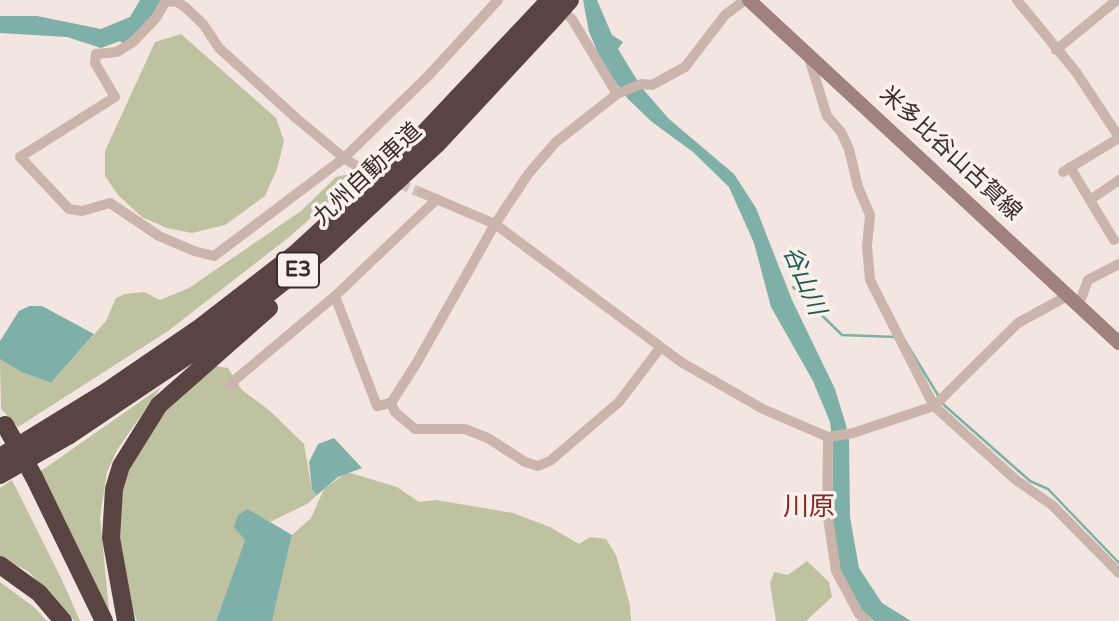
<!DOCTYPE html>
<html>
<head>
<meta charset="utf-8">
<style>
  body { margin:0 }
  canvas { display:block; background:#f3e6e0 }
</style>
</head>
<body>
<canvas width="1119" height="621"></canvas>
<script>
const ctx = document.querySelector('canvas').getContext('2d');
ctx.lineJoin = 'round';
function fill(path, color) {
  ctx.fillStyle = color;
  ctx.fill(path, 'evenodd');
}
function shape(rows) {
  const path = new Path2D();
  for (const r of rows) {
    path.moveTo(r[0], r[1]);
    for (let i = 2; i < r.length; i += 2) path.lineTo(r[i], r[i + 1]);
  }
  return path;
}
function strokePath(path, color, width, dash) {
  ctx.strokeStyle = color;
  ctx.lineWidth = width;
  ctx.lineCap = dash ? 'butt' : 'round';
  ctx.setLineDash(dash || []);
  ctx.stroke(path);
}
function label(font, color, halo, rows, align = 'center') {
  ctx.font = font + ' "Varela Round","Noto Sans JP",sans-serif';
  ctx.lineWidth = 7;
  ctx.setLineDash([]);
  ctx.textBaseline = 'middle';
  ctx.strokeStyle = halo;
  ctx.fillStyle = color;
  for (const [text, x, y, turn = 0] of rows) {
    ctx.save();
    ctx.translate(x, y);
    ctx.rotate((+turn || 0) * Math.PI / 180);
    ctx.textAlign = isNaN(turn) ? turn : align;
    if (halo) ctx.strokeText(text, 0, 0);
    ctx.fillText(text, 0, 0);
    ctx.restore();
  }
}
const green = shape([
  [181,34,276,118,284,141,277,169,265,196,225,225,192,233,167,228,142,217,118,195,105,176,105,151,155,42],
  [354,173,354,180,288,238,168,331,18,427,1,409,0,359,21,372,51,383,106,321,116,298,125,294,144,292,160,300,189,288,301,211,336,177],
  [216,366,228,368,242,390,269,410,304,444,312,490,317,495,307,504,270,522,248,509,245,540,216,621,137,621,123,583,118,508,127,473,160,414],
  [161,387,117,450,107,472,100,517,109,611,41,471],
  [347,472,397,487,419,502,436,500,513,513,550,527,579,544,590,537,606,539,616,555,630,605,631,621,272,621,292,535,311,518,324,489],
  [12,480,62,580,80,621,74,621,29,572,0,556,0,488],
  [807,561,829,582,832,597,806,621,776,621,770,584,774,572,788,575],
  [0,582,34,607,47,621,0,621]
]);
const water = shape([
  [140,0,161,0,146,25,123,44,120,41,101,48,67,37,0,33,0,16,37,16,101,29,130,17],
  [583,0,597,0,612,35,623,42,618,49,642,88,669,119,734,174,756,208,792,300,835,389,846,425,849,440,850,517,859,568,882,603,911,621,874,621,862,610,841,573,832,529,833,444,830,422,813,381,771,307,754,243,729,187,693,152,652,122,628,99,603,65,589,32],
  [29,306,42,306,94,334,51,383,21,372,0,359,0,341,19,311],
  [334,438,362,468,338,477,317,495,312,490,309,462,318,444],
  [248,509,292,535,272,621,216,621,245,540,234,527,238,515]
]);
const stream = shape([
  [793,287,842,335,896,337],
  [902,336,944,405,1030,481,1048,489,1119,563]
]);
const minorTunnel = shape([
  [358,167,422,193]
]);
const minor = shape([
  [1017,0,1076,72,1119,137],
  [559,8,572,19,617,94],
  [1056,50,1117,0],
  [809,58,827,116,841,132,849,149,858,187,870,215,867,246,870,280,934,406,1016,480,1052,505,1119,573],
  [358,167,344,158,296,118,219,48,203,24,185,7,177,2,166,1,156,18,133,42,117,52,96,54,95,63,115,97,20,157,69,209,82,211,110,203,159,236,194,251,214,256,344,158,428,76,498,0],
  [1070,167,1114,240],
  [1063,172,1119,138],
  [422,193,495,224,681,362,763,409,828,437,853,433,934,406,1018,323,1069,295],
  [1090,200,1119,180],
  [335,296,377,406,391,403,416,364,495,224,529,173,556,142,617,94,641,84,652,85,685,67,725,15,745,0],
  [1079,304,1088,280,1119,264],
  [230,384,335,296,437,199],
  [391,403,395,412,415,429,465,429,488,438,525,462,538,466,550,461,619,402,660,348],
  [828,437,827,511,836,571,859,614,867,621]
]);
const secondary = shape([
  [749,0,1119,343]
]);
const motorway = shape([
  [0,457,106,392,198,329,296,253,410,148,544,6],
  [0,475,68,436,205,344,321,252,436,145,555,17],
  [34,477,104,621],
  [0,565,39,593,63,621],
  [126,621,111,538,114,489,121,466,159,405,269,308]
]);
const motorwayBridge = shape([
  [544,6,549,0],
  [555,17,570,0],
  [5,425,34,477]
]);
const shields = [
  [298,270,42]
];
const shieldNames = [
  ["E3",298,270]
];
const streetNames = [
  ["米多比谷山古賀線",950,154,43],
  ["九州自動車道",368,175,-43]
];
const waterNames = [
  ["谷山川",803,281,67]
];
const quarterNames = [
  ["川原",809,508]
];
fill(green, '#bec2a0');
fill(water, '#7fb0a8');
strokePath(stream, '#7fb0a8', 2.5);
strokePath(minorTunnel, '#cec1bc', 10, [10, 5]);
strokePath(minor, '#cbb4ab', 10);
strokePath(secondary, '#9f827d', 14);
strokePath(motorway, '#5a4442', 18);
strokePath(motorwayBridge, '#5a4442', 18);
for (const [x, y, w] of shields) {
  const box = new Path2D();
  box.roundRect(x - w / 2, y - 17.5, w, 35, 5);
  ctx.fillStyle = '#faf1ec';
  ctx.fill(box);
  strokePath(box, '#392c2a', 2);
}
label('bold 21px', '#392c2a', null, shieldNames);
label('23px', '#392c2a', '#faf1ec', streetNames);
label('italic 24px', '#205b53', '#faf1ec', waterNames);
label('26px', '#872824', '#faf1ec', quarterNames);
</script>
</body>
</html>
